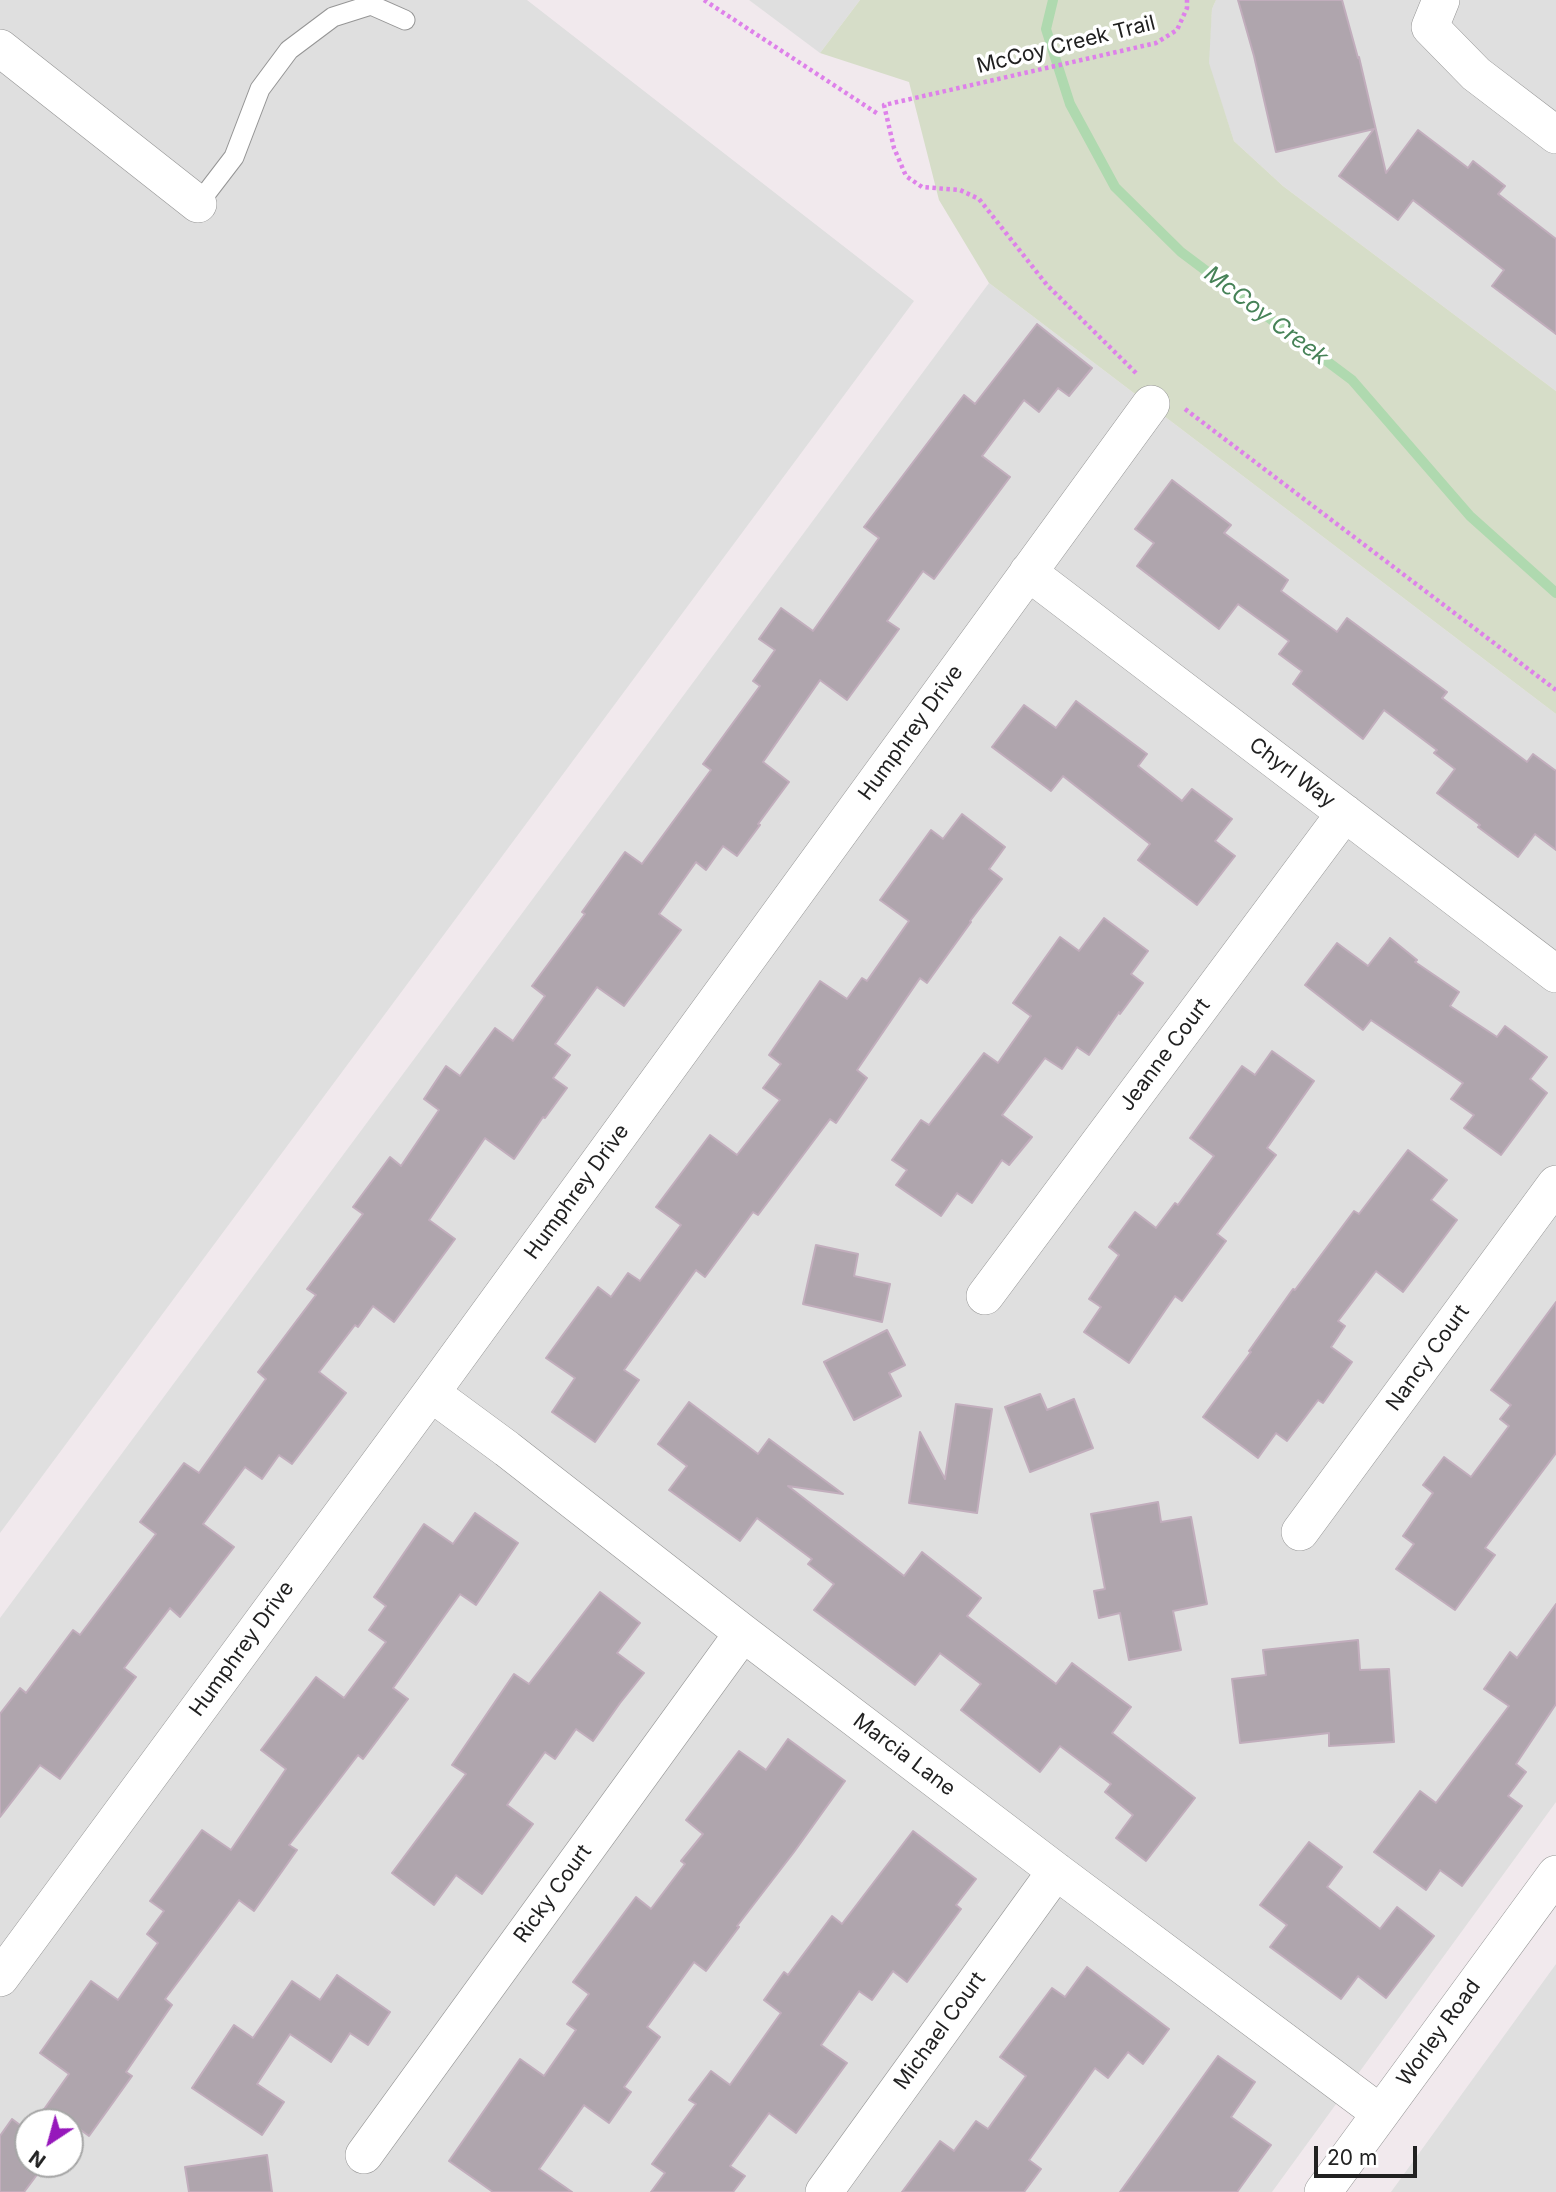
<!DOCTYPE html>
<html>
<head>
<meta charset="utf-8">
<style>
  body { margin:0 }
  #map { position:relative; width:1556px; height:2192px; overflow:hidden; background:#f1e9ed; font-family:Inter,sans-serif }
  canvas { display:block }
  .north { position:absolute; left:14px; top:2108px; width:70px; height:70px; box-sizing:border-box; background:#fff; border:2px solid #a6a6a6; border-radius:50%; rotate:216deg; font-size:19px; font-weight:700; line-height:28px; text-align:center; color:#212121 }
  .north::after { content:''; display:block; margin:auto; width:24px; height:32px; background:#9618bb; clip-path:polygon(50% 0,100% 100%,50% 72%,0 100%) }
  .scale { position:absolute; left:1314px; top:2146px; width:103px; height:32px; box-sizing:border-box; border:4px solid #212121; border-top:0; padding-left:9px; font-size:21px; line-height:24px; white-space:nowrap; color:#212121; -webkit-text-stroke:5px #fff; paint-order:stroke }
</style>
</head>
<body>
<div id="map">
<canvas width="1556" height="2192"></canvas>
<div class="north">N</div>
<div class="scale">20 m</div>
</div>
<script>
const ctx = document.querySelector('canvas').getContext('2d');
ctx.lineJoin = 'round';
function fill(path, color) {
  ctx.fillStyle = color;
  ctx.fill(path, 'evenodd');
}
function shape(rows) {
  const path = new Path2D();
  for (const r of rows) {
    path.moveTo(r[0], r[1]);
    for (let i = 2; i < r.length; i += 2) path.lineTo(r[i], r[i + 1]);
  }
  return path;
}
function strokePath(path, color, width, dash) {
  ctx.strokeStyle = color;
  ctx.lineWidth = width;
  ctx.lineCap = dash ? 'butt' : 'round';
  ctx.setLineDash(dash || []);
  ctx.stroke(path);
}
function label(font, color, halo, rows, align = 'center') {
  ctx.font = font + ' Inter,sans-serif';
  ctx.lineWidth = 7;
  ctx.setLineDash([]);
  ctx.textBaseline = 'middle';
  ctx.strokeStyle = halo;
  ctx.fillStyle = color;
  for (const [text, x, y, turn = 0] of rows) {
    ctx.save();
    ctx.translate(x, y);
    ctx.rotate((+turn || 0) * Math.PI / 180);
    ctx.textAlign = isNaN(turn) ? turn : align;
    if (halo) ctx.strokeText(text, 0, 0);
    ctx.fillText(text, 0, 0);
    ctx.restore();
  }
}
const residential = shape([
  [0,0,527,0,914,301,0,1533],
  [749,0,860,0,820,53],
  [1216,0,1556,0,1556,391,1283,186,1234,141,1208,63,1212,9],
  [989,283,1556,714,1556,1802,1272,2192,0,2192,0,1618],
  [28,2122,70,2122,70,2164,28,2164],
  [1556,1964,1556,2192,1391,2192]
]);
const wetland = shape([
  [860,0,1216,0,1212,9,1209,63,1234,141,1283,186,1556,391,1556,714,989,283,939,200,909,82,820,53]
]);
const stream = shape([
  [1053,0,1046,29,1070,104,1115,187,1181,252,1352,380,1470,516,1556,593]
]);
const building = shape([
  [1238,0,1342,0,1358,58,1359,57,1386,173,1418,130,1468,168,1473,161,1505,186,1498,194,1556,239,1556,334,1492,286,1504,270,1413,200,1398,220,1339,176,1374,129,1276,152,1254,56,1238,0],
  [1037,324,1092,368,1069,396,1058,388,1039,412,1024,400,982,456,1010,477,934,579,923,571,887,621,899,629,847,700,820,680,763,762,789,782,758,824,760,825,737,856,723,846,706,870,696,862,659,914,681,930,624,1006,597,987,555,1044,570,1055,553,1078,567,1088,545,1118,543,1117,514,1159,485,1138,429,1220,455,1239,394,1322,373,1306,358,1327,355,1325,319,1372,346,1393,292,1464,279,1455,262,1479,245,1467,203,1524,234,1547,180,1617,170,1608,124,1668,136,1677,60,1779,40,1765,0,1817,0,1714,20,1688,26,1693,73,1630,80,1635,156,1534,140,1522,184,1463,199,1473,266,1379,258,1372,316,1295,307,1289,363,1214,353,1207,390,1157,401,1166,439,1110,424,1099,446,1066,460,1076,495,1028,513,1041,545,996,532,986,585,914,582,912,625,852,642,864,711,770,703,764,760,686,753,681,775,650,759,639,781,608,813,631,879,538,864,527,964,395,975,404,1037,324],
  [1172,480,1231,525,1224,533,1288,580,1281,591,1337,632,1347,618,1447,692,1442,698,1527,762,1533,754,1556,771,1556,850,1535,834,1518,857,1478,827,1480,825,1437,793,1455,769,1434,753,1437,750,1384,710,1363,739,1293,684,1302,671,1279,654,1289,641,1238,604,1219,629,1137,566,1154,543,1135,529,1172,480],
  [1076,701,1147,754,1138,766,1182,801,1192,789,1232,819,1215,841,1235,856,1197,905,1138,860,1150,844,1063,776,1051,791,992,747,1024,705,1056,728,1076,701],
  [962,814,1005,847,989,869,1002,879,970,921,971,922,927,983,920,978,857,1070,867,1078,836,1123,830,1119,758,1215,753,1212,705,1277,696,1270,624,1370,639,1380,595,1442,552,1412,575,1378,546,1358,598,1287,611,1297,628,1273,640,1281,681,1225,656,1207,710,1135,737,1155,780,1100,763,1088,781,1064,769,1055,820,981,847,999,862,978,867,981,909,921,880,900,931,830,943,839,962,814],
  [1104,918,1148,951,1131,974,1143,983,1120,1014,1119,1012,1089,1055,1077,1047,1062,1069,1045,1058,1002,1115,1032,1137,1009,1165,1002,1160,972,1203,957,1193,941,1216,896,1185,907,1170,892,1160,921,1120,929,1125,984,1053,998,1063,1031,1016,1013,1003,1060,937,1079,951,1104,918],
  [1390,938,1417,960,1415,962,1459,992,1450,1006,1497,1037,1505,1026,1547,1057,1530,1079,1547,1093,1501,1155,1464,1128,1474,1115,1451,1099,1463,1083,1371,1020,1363,1030,1305,985,1337,943,1368,966,1390,938],
  [1272,1051,1314,1081,1267,1148,1276,1155,1217,1234,1226,1241,1182,1301,1175,1296,1129,1363,1084,1332,1101,1307,1089,1299,1119,1255,1109,1247,1135,1212,1156,1228,1175,1203,1178,1205,1214,1156,1190,1138,1242,1066,1255,1075,1272,1051],
  [1408,1150,1447,1180,1431,1200,1457,1220,1403,1292,1376,1271,1338,1321,1345,1326,1331,1347,1352,1362,1323,1403,1318,1400,1287,1441,1276,1433,1258,1458,1203,1417,1251,1352,1249,1351,1293,1289,1295,1290,1354,1211,1359,1214,1408,1150],
  [816,1245,858,1254,854,1276,890,1284,882,1322,803,1304,816,1245],
  [1556,1302,1556,1453,1485,1548,1495,1555,1455,1610,1396,1569,1414,1544,1403,1536,1433,1493,1423,1485,1444,1457,1471,1477,1509,1426,1500,1419,1511,1405,1491,1390,1556,1302],
  [887,1330,905,1365,889,1373,901,1396,854,1420,824,1362,887,1330],
  [1040,1394,1047,1410,1074,1399,1093,1448,1030,1472,1005,1407,1040,1394],
  [689,1402,758,1454,769,1439,843,1494,788,1486,904,1576,922,1552,981,1598,967,1616,1056,1684,1072,1663,1131,1707,1112,1733,1195,1798,1146,1861,1116,1838,1133,1815,1105,1792,1111,1784,1060,1746,1040,1772,961,1710,981,1684,940,1653,915,1685,814,1610,834,1584,808,1564,812,1559,757,1518,740,1541,669,1490,687,1466,658,1444,689,1402],
  [956,1404,992,1409,977,1513,909,1503,920,1432,945,1479,956,1404],
  [1158,1502,1161,1522,1191,1517,1207,1604,1173,1611,1181,1650,1129,1660,1120,1613,1099,1618,1094,1591,1105,1589,1091,1514,1158,1502],
  [475,1513,518,1543,476,1605,460,1594,393,1688,408,1699,363,1759,358,1755,289,1845,297,1850,254,1911,239,1900,165,1999,172,2005,126,2072,132,2076,89,2136,74,2125,70,2130,70,2122,35,2122,69,2074,40,2053,91,1981,118,2000,158,1943,147,1934,164,1911,150,1901,202,1830,231,1850,286,1769,261,1750,316,1677,344,1698,386,1642,369,1630,386,1606,374,1597,424,1524,453,1544,475,1513],
  [600,1592,640,1623,617,1653,644,1673,620,1703,593,1741,576,1729,555,1759,545,1752,507,1805,533,1824,482,1894,456,1875,434,1905,392,1873,466,1774,452,1765,514,1674,529,1684,600,1592],
  [1556,1604,1556,1704,1516,1764,1526,1772,1508,1796,1522,1806,1462,1886,1440,1870,1426,1890,1374,1852,1420,1791,1436,1803,1509,1706,1484,1689,1510,1652,1517,1658,1556,1604],
  [1358,1640,1360,1670,1389,1669,1394,1742,1329,1746,1329,1733,1240,1743,1232,1679,1266,1675,1263,1650,1358,1640],
  [788,1739,845,1781,794,1852,737,1926,739,1927,706,1971,694,1962,647,2027,660,2037,624,2087,631,2092,609,2123,584,2105,539,2169,572,2192,493,2192,449,2161,520,2059,544,2076,576,2030,567,2024,589,1994,573,1982,636,1897,651,1909,685,1864,681,1861,703,1834,686,1820,739,1751,766,1770,788,1739],
  [913,1831,976,1879,956,1905,961,1909,907,1982,893,1971,872,2000,859,1991,821,2045,847,2063,796,2133,769,2113,730,2166,745,2176,733,2192,651,2192,665,2173,652,2164,696,2104,689,2100,711,2071,730,2085,781,2013,764,2000,784,1972,788,1975,832,1916,842,1924,913,1831],
  [1309,1842,1342,1867,1327,1887,1380,1929,1397,1907,1434,1936,1386,1998,1358,1976,1341,1999,1270,1947,1287,1925,1260,1905,1309,1842],
  [1087,1967,1169,2029,1143,2064,1128,2052,1108,2078,1095,2068,1029,2160,1041,2169,1024,2192,902,2192,940,2141,954,2151,976,2121,988,2129,1026,2076,1000,2057,1052,1988,1065,1997,1087,1967],
  [337,1975,390,2012,368,2045,350,2033,331,2062,290,2034,257,2084,284,2102,262,2135,192,2088,234,2025,253,2038,292,1981,320,2000,337,1975],
  [1218,2056,1255,2082,1231,2117,1271,2145,1250,2174,1237,2192,1120,2192,1218,2056],
  [12,2119,28,2131,28,2164,45,2164,24,2192,0,2192,0,2136,12,2119],
  [267,2155,272,2192,189,2192,185,2167,267,2155]
]);
const path = shape([
  [704,0,878,114],
  [1136,373,1047,285,979,199,960,190,922,187,906,176,894,148,884,105,1156,43,1177,30,1187,8,1187,0],
  [1185,409,1556,690]
]);
const lane = shape([
  [198,204,234,157,260,89,289,50,333,17,371,5,405,20]
]);
const street = shape([
  [1441,0,1430,27,1476,74,1556,135],
  [0,48,198,204],
  [1028,572,1556,974],
  [985,1296,1345,813],
  [431,1393,507,1449,743,1633,1056,1871,1380,2113],
  [1300,1532,1556,1184],
  [0,1978,431,1393,1151,404],
  [364,2155,743,1633],
  [824,2192,1056,1871],
  [1323,2192,1556,1874]
]);
const streetNames = [
  ["McCoy Creek Trail",1066,45,-14],
  ["Humphrey Drive",911,733,-54],
  ["Chyrl Way",1292,773,37],
  ["Jeanne Court",1165,1055,-53],
  ["Humphrey Drive",577,1192,-54],
  ["Nancy Court",1428,1358,-54],
  ["Humphrey Drive",242,1649,-54],
  ["Marcia Lane",904,1755,37],
  ["Ricky Court",553,1894,-54],
  ["Michael Court",940,2031,-54],
  ["Worley Road",1439,2033,-54]
];
const waterNames = [
  ["McCoy Creek",1266,316,37]
];
fill(residential, '#dfdfdf');
fill(wetland, '#d6ddc8');
strokePath(stream, '#afd9af', 10);
fill(building, '#afa5ad');
strokePath(building, '#c1adbc', 2);
strokePath(lane, '#959595', 21);
strokePath(street, '#959595', 38);
strokePath(path, '#de81ea', 4.5, [3.5, 3.5]);
strokePath(lane, '#fff', 19);
strokePath(street, '#fff', 37);
label('21px', '#212121', '#fff', streetNames);
label('italic 23px', '#468257', '#fff', waterNames);
</script>
</body>
</html>
